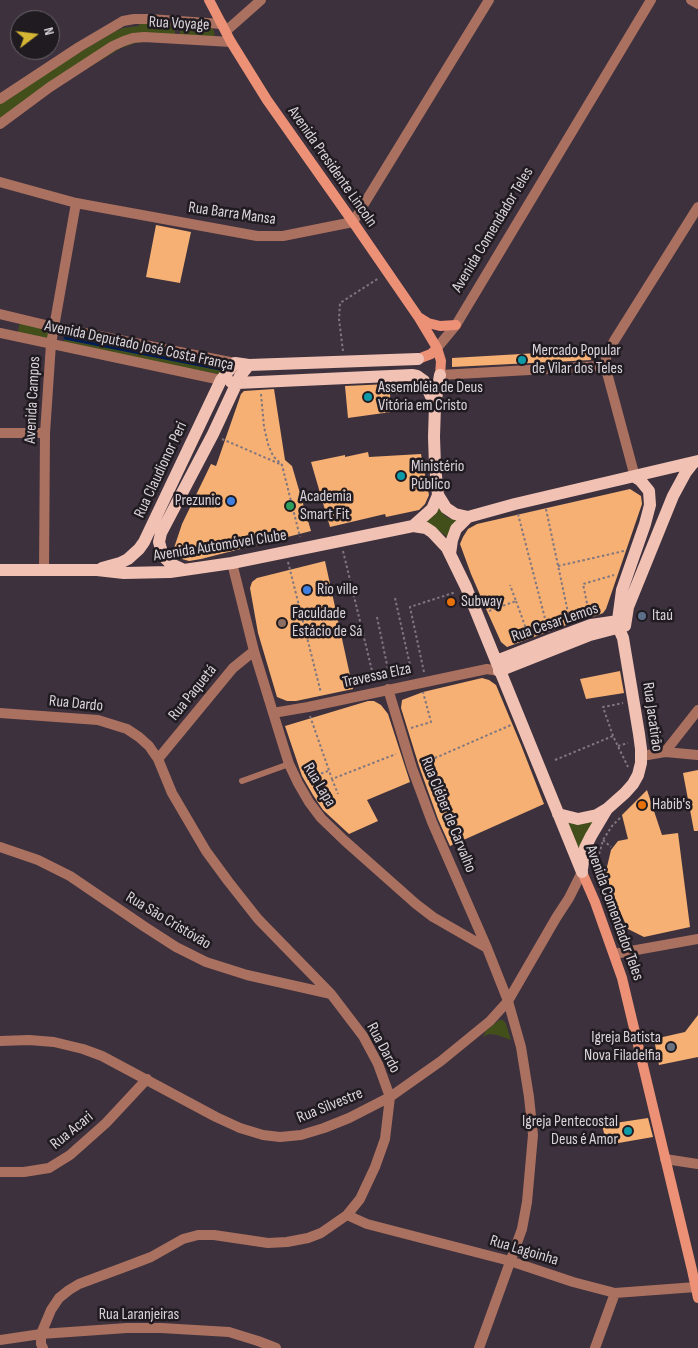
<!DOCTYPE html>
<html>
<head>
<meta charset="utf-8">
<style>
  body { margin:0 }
  #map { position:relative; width:698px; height:1348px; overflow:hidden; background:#3d313d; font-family:"Sofia Sans Condensed",sans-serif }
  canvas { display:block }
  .north { position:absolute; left:10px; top:10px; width:50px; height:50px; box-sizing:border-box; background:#201b21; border:1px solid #6a656b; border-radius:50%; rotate:75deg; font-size:14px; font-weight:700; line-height:20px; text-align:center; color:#dad3da }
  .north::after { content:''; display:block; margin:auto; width:18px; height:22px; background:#d5b534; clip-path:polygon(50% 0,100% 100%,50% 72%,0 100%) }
</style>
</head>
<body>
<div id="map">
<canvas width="698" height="1348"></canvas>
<div class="north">N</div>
</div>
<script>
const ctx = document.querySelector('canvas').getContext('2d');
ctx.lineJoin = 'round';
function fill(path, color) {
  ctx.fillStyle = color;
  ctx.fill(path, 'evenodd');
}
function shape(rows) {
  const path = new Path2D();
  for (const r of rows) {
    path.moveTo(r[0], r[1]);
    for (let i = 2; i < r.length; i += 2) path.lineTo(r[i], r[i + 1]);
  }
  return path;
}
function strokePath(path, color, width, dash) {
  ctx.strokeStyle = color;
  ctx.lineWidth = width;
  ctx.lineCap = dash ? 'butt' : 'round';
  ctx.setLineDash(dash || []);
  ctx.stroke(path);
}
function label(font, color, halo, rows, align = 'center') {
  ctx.font = font + ' "Sofia Sans Condensed",sans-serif';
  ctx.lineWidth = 5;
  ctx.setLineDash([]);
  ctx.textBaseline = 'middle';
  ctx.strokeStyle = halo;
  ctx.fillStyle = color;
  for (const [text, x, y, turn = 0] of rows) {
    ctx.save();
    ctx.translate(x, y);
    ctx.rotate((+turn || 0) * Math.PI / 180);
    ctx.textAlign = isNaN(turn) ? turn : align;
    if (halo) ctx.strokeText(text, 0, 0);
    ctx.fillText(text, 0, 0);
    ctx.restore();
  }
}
const green = shape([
  [139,23,173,26,175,28,175,34,159,40,136,43,121,48,73,77,0,124,0,102,77,54,116,31,123,28,139,26],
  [180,27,212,28,214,31,215,38,180,41],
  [20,322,50,326,48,341,17,336],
  [66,332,226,365,225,369,65,337],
  [64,339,225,371,224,375,63,344],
  [437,505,444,515,448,518,459,521,449,540,445,535,436,529,423,526,432,516],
  [597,819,580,856,568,822],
  [499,1020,503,1020,506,1024,511,1040,497,1035,489,1034,483,1037,486,1031]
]);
const stream = shape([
  [65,338,225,370]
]);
const building = shape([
  [156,225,191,232,180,283,146,277],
  [590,350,591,360,452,367,452,358],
  [411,383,418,386,421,394,390,394,391,412,348,418,345,386],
  [274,389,285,460,292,466,311,531,201,559,189,561,182,559,173,551,182,524,211,464,216,466,241,394,244,391],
  [368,452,369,457,421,454,429,495,425,504,419,510,386,517,385,514,330,527,311,462,345,455,345,457],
  [630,489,641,496,642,504,606,609,603,613,596,616,588,617,507,647,501,642,487,611,471,574,460,544,463,537,468,529,477,524],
  [325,561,353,689,296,701,287,701,277,697,258,633,250,588,252,582,257,578],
  [620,671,624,693,586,699,580,679],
  [482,678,489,680,496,685,521,745,544,804,450,846,438,819,419,766,401,708,402,700,423,692],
  [368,701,374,701,381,705,388,714,410,782,367,800,378,821,349,834,323,810,313,795,302,776,285,726],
  [698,770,698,831,694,831,683,773],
  [647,790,662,835,678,833,690,927,644,937,628,929,611,892,606,871,611,850,618,841,628,839,622,815],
  [698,1015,698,1057,659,1065,654,1039,685,1032],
  [648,1118,653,1137,607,1145,602,1125]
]);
const path = shape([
  [343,351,339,319,340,303,379,278],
  [261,394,264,427,268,444,273,456,282,465,300,537],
  [222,439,280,464],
  [546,509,570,622],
  [518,514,548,630],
  [343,551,375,683],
  [288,562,321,693],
  [558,566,624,551],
  [395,598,412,674],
  [516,601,529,637],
  [489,611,516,601,510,585],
  [589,613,583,584,614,575],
  [377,617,390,679],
  [424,672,410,607,456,592],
  [310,716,332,779,396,754],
  [411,728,431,722,423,692],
  [613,736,603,707,623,703],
  [618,746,628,743],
  [555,760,613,736,628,767],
  [421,764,511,725],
  [307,779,328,771],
  [332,779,338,794],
  [620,818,612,826,603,840,598,858,597,866,599,875,608,901,623,941],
  [603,840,611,847]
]);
const service = shape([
  [242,781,289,764]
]);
const minor = shape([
  [691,0,698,4],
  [226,31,261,0],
  [0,99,79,47,123,21,134,19,149,19,222,24],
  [0,124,50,87,113,46,124,41,133,38,144,37,231,42],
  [0,182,76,203,257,236,283,236,353,222,489,0],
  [0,314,54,327,235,363],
  [0,333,221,380],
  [440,375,601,366,606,369],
  [0,433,45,433],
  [635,477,606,369,606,356,614,341,698,207],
  [232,563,254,651,283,745,289,764,298,783,309,802,321,818,345,841,416,904,433,917,487,948],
  [44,571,45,433,51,344,76,203],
  [388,689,412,768,432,822,487,948,508,1001,521,1047,529,1097,533,1135,527,1202,522,1229,479,1348],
  [0,713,98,720,127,729,139,737,149,746,158,759,172,793,206,851,228,881,258,919,331,994,363,1036,378,1064,390,1097,385,1139,375,1167,360,1199,347,1215,321,1233,308,1238,287,1242,268,1243,214,1235,198,1235,183,1239,151,1257,130,1265,79,1284,69,1290,59,1298,51,1310,41,1334,41,1344,43,1348],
  [273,713,308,707,487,669,499,671],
  [665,752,698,710],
  [642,756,665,752,698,755],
  [158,759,233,668,254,651],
  [0,847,38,860,70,876,145,927,176,947,206,962,247,975,331,994],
  [614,954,698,939],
  [0,1041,29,1040,54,1042,83,1049,102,1056,216,1117,240,1128,263,1135,280,1137,301,1135,324,1128,349,1118,390,1097,441,1061,490,1021,508,1001,556,918,569,898,582,872],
  [665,1159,698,1164],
  [0,1172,24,1172,49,1168,70,1155,106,1123,147,1079],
  [347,1215,367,1224,510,1261,573,1282,615,1293,696,1287],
  [0,1340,41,1334,127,1328,161,1328,229,1332,258,1341,276,1348],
  [595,1348,615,1293]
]);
const tertiary = shape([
  [437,348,456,325,651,0]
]);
const secondary = shape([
  [209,0,231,42,267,100,353,222,419,318,437,348,441,361,440,375],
  [420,318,428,323,440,326,456,325],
  [418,359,431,354,437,348],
  [582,872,595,902,622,978,692,1270,698,1298]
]);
const primary = shape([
  [440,375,435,405,434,437,435,466,438,495,446,508,455,514,468,517,515,504,698,461],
  [231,382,237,383,412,375,417,376,424,381,434,403],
  [413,526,432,509,438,495],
  [450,554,452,540,456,529,468,517],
  [102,568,120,563,128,559,139,549,144,542,221,380,235,363,249,365,418,359],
  [0,570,97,570,124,573,170,572,232,563,413,526,426,528,432,532,447,548,466,587,582,872],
  [184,570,171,564,163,556,159,542,161,533,213,434,240,376,249,365],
  [625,626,628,607,673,496,686,472,693,463],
  [496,661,550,640,591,625,625,620],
  [499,671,590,635,613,629],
  [558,814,578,819,597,815,607,809],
  [582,869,585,848,591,836,607,809,625,793,633,784,638,775,641,763,641,749,639,734,623,638,619,629,618,620,622,590,645,524,650,505,649,491,640,480,635,477]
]);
const markers = [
  [522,360,5,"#0f9aa8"],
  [368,397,5,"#0f9aa8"],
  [401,476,5,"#0f9aa8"],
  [231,501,5,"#3f7fe0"],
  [290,506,5,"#2e9e5b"],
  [307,590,5,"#3f7fe0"],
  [451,602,5,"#e8710a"],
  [642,616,5,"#5c6f8a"],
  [282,623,5,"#8d6e63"],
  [642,805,5,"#e8710a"],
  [671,1047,5,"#6b7280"],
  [628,1131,5,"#0f9aa8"]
];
const streetNames = [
  ["Rua Voyage",179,24,3],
  ["Avenida Presidente Lincoln",332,167,55],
  ["Rua Barra Mansa",232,214,8],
  ["Avenida Comendador Teles",493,230,-59],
  ["Avenida Deputado José Costa França",139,346,12],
  ["Avenida Campos",33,400,-87],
  ["Rua Claudionor Peri",161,470,-65],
  ["Avenida Automóvel Clube",220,546,-9],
  ["Rua Cesar Lemos",555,623,-19],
  ["Travessa Elza",377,676,-12],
  ["Rua Paquetá",193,693,-51],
  ["Rua Dardo",76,704,6],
  ["Rua Jacatirão",652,717,82],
  ["Rua Lapa",319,785,59],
  ["Rua Cléber de Carvalho",448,815,68],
  ["Avenida Comendador Teles",614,913,70],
  ["Rua São Cristóvão",168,921,31],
  ["Rua Dardo",383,1048,62],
  ["Rua Silvestre",330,1106,-22],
  ["Rua Acari",72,1131,-39],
  ["Rua Lagoinha",524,1251,17],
  ["Rua Laranjeiras",139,1315]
];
const poiNames = [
  ["Mercado Popular",532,351],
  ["de Vilar dos Teles",532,369],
  ["Assembléia de Deus",378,388],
  ["Vitória em Cristo",378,406],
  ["Ministério",411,467],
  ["Público",411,485],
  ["Academia",300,497],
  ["Smart Fit",300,515],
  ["Prezunic",221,501,"right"],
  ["Rio ville",317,590],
  ["Subway",461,602],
  ["Faculdade",292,614],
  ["Estácio de Sá",292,632],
  ["Itaú",652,616],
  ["Habib's",652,805],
  ["Igreja Batista",661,1038,"right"],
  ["Nova Filadelfia",661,1056,"right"],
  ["Igreja Pentecostal",618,1122,"right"],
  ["Deus é Amor",618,1140,"right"]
];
fill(green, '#434f1b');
strokePath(stream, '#001c57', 3);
fill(building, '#f6b073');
strokePath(path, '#807680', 2, [2.5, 2.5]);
strokePath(service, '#ab7160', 6);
strokePath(minor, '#ab7160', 10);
strokePath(tertiary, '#ab7160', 10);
strokePath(secondary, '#ec9176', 10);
strokePath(primary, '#f1c1b3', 12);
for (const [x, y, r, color] of markers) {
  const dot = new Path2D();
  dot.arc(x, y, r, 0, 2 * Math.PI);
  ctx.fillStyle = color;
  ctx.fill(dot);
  strokePath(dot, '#201b21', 2);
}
label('16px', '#dad3da', '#201b21', streetNames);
label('16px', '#dad3da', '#201b21', poiNames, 'left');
</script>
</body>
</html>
